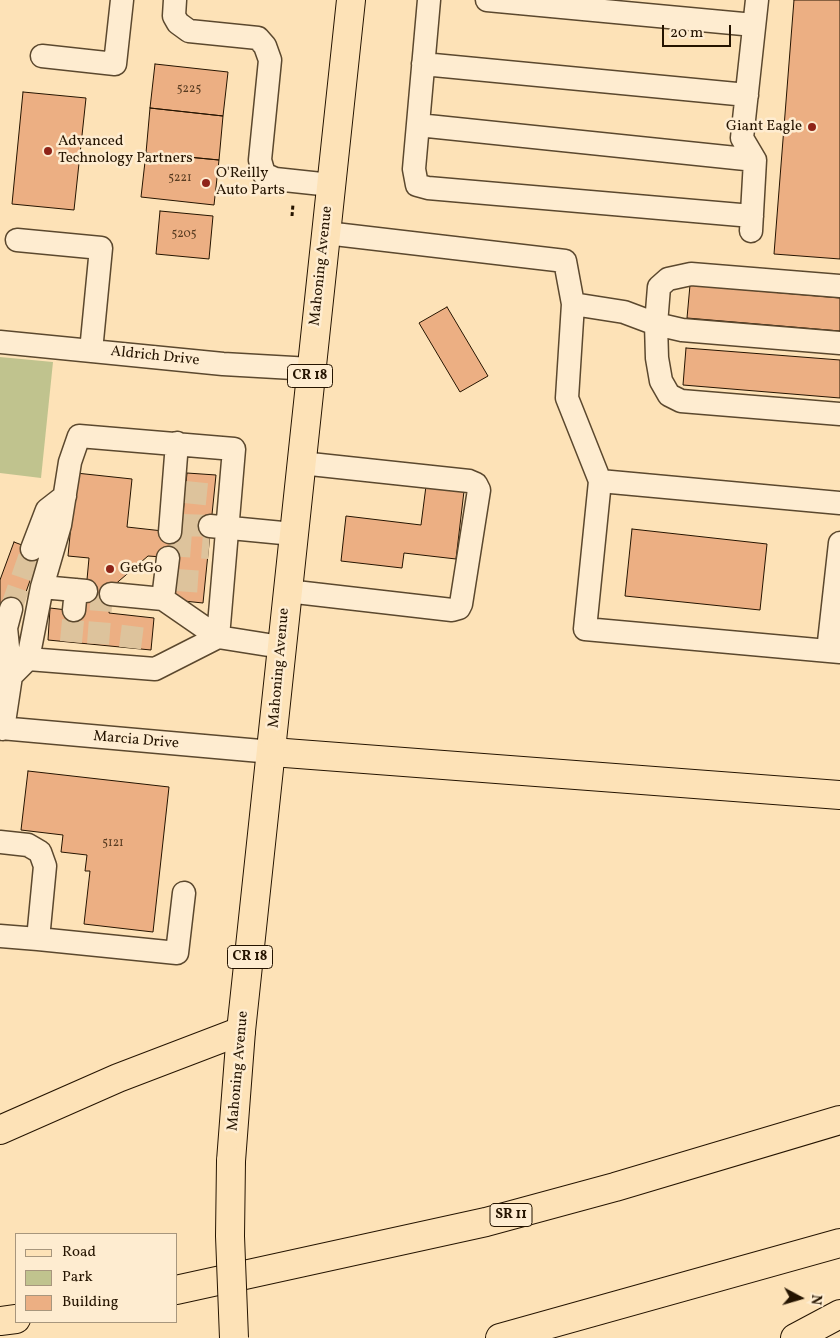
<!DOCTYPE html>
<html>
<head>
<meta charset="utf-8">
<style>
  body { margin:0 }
  #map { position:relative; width:840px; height:1338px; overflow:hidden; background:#fde2b7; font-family:Vollkorn,serif }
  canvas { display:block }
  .legend { position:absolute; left:15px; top:1233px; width:162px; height:90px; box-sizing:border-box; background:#feecd0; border:1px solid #a7967d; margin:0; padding:6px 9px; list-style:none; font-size:15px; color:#251400 }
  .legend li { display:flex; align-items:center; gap:10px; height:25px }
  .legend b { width:25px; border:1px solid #a7967d }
  .north { position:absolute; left:775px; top:1273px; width:50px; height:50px; -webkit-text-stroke:4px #feecd0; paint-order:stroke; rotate:96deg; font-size:14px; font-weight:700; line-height:20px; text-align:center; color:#251400 }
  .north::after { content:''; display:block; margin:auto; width:18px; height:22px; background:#251400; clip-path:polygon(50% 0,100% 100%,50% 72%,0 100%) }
  .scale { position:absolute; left:662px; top:25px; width:69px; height:22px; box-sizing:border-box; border:2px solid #251400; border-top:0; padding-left:6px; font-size:15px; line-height:18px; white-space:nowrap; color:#251400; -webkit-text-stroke:4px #feecd0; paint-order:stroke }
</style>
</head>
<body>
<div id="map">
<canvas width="840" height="1338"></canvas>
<ul class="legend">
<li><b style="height:6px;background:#fde2b7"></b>Road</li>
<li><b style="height:14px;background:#c0c38e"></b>Park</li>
<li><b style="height:14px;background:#ecaf83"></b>Building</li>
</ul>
<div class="north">N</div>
<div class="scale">20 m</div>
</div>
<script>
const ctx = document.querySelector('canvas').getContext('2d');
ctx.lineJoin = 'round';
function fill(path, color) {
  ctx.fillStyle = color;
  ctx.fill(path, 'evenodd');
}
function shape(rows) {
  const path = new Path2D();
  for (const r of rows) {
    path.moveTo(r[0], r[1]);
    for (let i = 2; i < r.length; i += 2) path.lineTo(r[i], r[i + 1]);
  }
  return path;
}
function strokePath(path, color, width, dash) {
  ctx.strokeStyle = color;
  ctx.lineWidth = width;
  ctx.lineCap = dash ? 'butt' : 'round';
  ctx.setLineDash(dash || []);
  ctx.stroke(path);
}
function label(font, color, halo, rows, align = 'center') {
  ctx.font = font + ' Vollkorn,serif';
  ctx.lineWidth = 5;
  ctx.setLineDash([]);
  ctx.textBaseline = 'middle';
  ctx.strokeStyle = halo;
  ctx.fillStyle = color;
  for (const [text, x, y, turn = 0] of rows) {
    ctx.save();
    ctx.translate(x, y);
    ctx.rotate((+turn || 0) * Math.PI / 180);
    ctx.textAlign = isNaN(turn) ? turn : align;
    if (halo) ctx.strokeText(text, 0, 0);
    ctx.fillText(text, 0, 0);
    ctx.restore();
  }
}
const green = shape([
  [0,357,53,362,41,478,0,473]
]);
const building = shape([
  [794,0,840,0,840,259,774,254,794,0],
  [155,64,228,72,223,116,150,108,155,64],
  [23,92,86,98,74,210,12,204,23,92],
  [150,108,223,116,219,160,146,153,150,108],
  [146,153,219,160,214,205,141,197,146,153],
  [160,211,213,216,209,259,156,254,160,211],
  [690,285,840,298,840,331,687,318,690,285],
  [447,307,488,376,460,392,419,323,447,307],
  [686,348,840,360,840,398,683,385,686,348],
  [76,473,132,479,127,527,181,533,187,473,216,475,203,603,174,600,178,558,148,556,112,587,109,613,154,618,151,650,48,640,50,608,84,612,89,558,68,556,76,473],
  [426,486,464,491,456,559,404,553,402,568,341,561,346,516,421,525,426,486],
  [632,529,767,544,760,610,625,596,632,529],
  [14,542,40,552,19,612,0,605,0,580,14,542],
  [28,771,169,787,153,932,84,924,90,871,85,871,87,855,61,852,63,835,21,830,28,771]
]);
const minorTunnel = shape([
  [185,492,214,495],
  [182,525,210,526],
  [169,545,209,548],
  [176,580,205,582],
  [11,609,32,549],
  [71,642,74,610],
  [98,644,102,593],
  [130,648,134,616]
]);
const path = shape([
  [292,216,293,204]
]);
const minor = shape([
  [175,0,174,16,178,23,189,31,258,38,265,46,270,60,260,160,264,174,275,179,331,185],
  [429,0,414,169,417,185,428,188,752,216],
  [487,0,754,25],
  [42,56,115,64,122,0],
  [423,64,747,95],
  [418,125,755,160],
  [751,231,755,160,742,138,757,0],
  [326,233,565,261,573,304,567,398,600,481,585,629,840,652],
  [17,240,101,248,91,351],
  [840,286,691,274,668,279,659,287,656,324,657,358,661,381,669,395,681,401,840,414],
  [573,304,624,312,656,324,682,330,840,343],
  [0,342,223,364,311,369],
  [600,481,840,503],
  [210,526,293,534],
  [170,532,177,443],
  [32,549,47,510,65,496],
  [42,587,86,591],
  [287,591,452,610,459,608,461,604,479,490,476,484,469,481,301,463],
  [111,594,163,599,218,637,281,647],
  [163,599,168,558],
  [74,610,76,590],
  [828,651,840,543],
  [11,676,6,628,11,609],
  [0,728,272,752],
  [3,729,11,676,28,659,155,669,218,637,234,449,79,436,70,462,60,525,42,587,28,659],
  [0,842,28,845,40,852,45,866,38,939,0,936],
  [38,939,177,953,184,893]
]);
const major = shape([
  [231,1161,241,1031,351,0]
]);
const highway = shape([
  [272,752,840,795],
  [0,1130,118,1078,241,1031],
  [176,1290,486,1222,615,1187,840,1120],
  [0,1321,16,1319],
  [500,1338,840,1243],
  [795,1338,840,1314]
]);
const majorBridge = shape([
  [231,1161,230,1236,234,1338]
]);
const markers = [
  [812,127,5,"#8f2418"],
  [48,151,5,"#8f2418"],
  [206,183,5,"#8f2418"],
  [110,569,5,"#8f2418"]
];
const numberNames = [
  ["5225",189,90],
  ["5221",180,179],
  ["5205",184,235],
  ["5121",113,844]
];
const shields = [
  [310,376,45],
  [250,957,45],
  [511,1215,42]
];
const shieldNames = [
  ["CR 18",310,376],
  ["CR 18",250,957],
  ["SR 11",511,1215]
];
const poiNames = [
  ["Giant Eagle",802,127,"right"],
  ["Advanced",58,142],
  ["Technology Partners",58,159],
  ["O'Reilly",216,174],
  ["Auto Parts",216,191],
  ["GetGo",120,569]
];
const streetNames = [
  ["Mahoning Avenue",322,266,-84],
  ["Aldrich Drive",155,357,6],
  ["Mahoning Avenue",280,668,-85],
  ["Marcia Drive",136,741,5],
  ["Mahoning Avenue",239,1071,-85]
];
fill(green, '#c0c38e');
fill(building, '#ecaf83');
strokePath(building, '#251400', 1);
strokePath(minorTunnel, '#ddc39c', 22, [22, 11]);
strokePath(minor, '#5b482e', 25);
strokePath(major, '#251400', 30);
strokePath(highway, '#251400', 30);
strokePath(path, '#251400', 3, [4, 2.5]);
strokePath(minor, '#feecd0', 22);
strokePath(major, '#fde2b7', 28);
strokePath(highway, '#fde2b7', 28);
strokePath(majorBridge, '#251400', 30, []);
strokePath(majorBridge, '#fde2b7', 28);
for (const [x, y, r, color] of markers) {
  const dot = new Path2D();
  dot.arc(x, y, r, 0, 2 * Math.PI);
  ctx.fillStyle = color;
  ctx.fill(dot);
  strokePath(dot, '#feecd0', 2);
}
label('12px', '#573b21', null, numberNames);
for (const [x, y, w] of shields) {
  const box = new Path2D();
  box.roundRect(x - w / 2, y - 11.5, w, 23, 4);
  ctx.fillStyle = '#feecd0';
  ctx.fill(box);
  strokePath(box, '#251400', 1);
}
label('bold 14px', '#251400', null, shieldNames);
label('15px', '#251400', '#feecd0', poiNames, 'left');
label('15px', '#251400', '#feecd0', streetNames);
</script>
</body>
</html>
